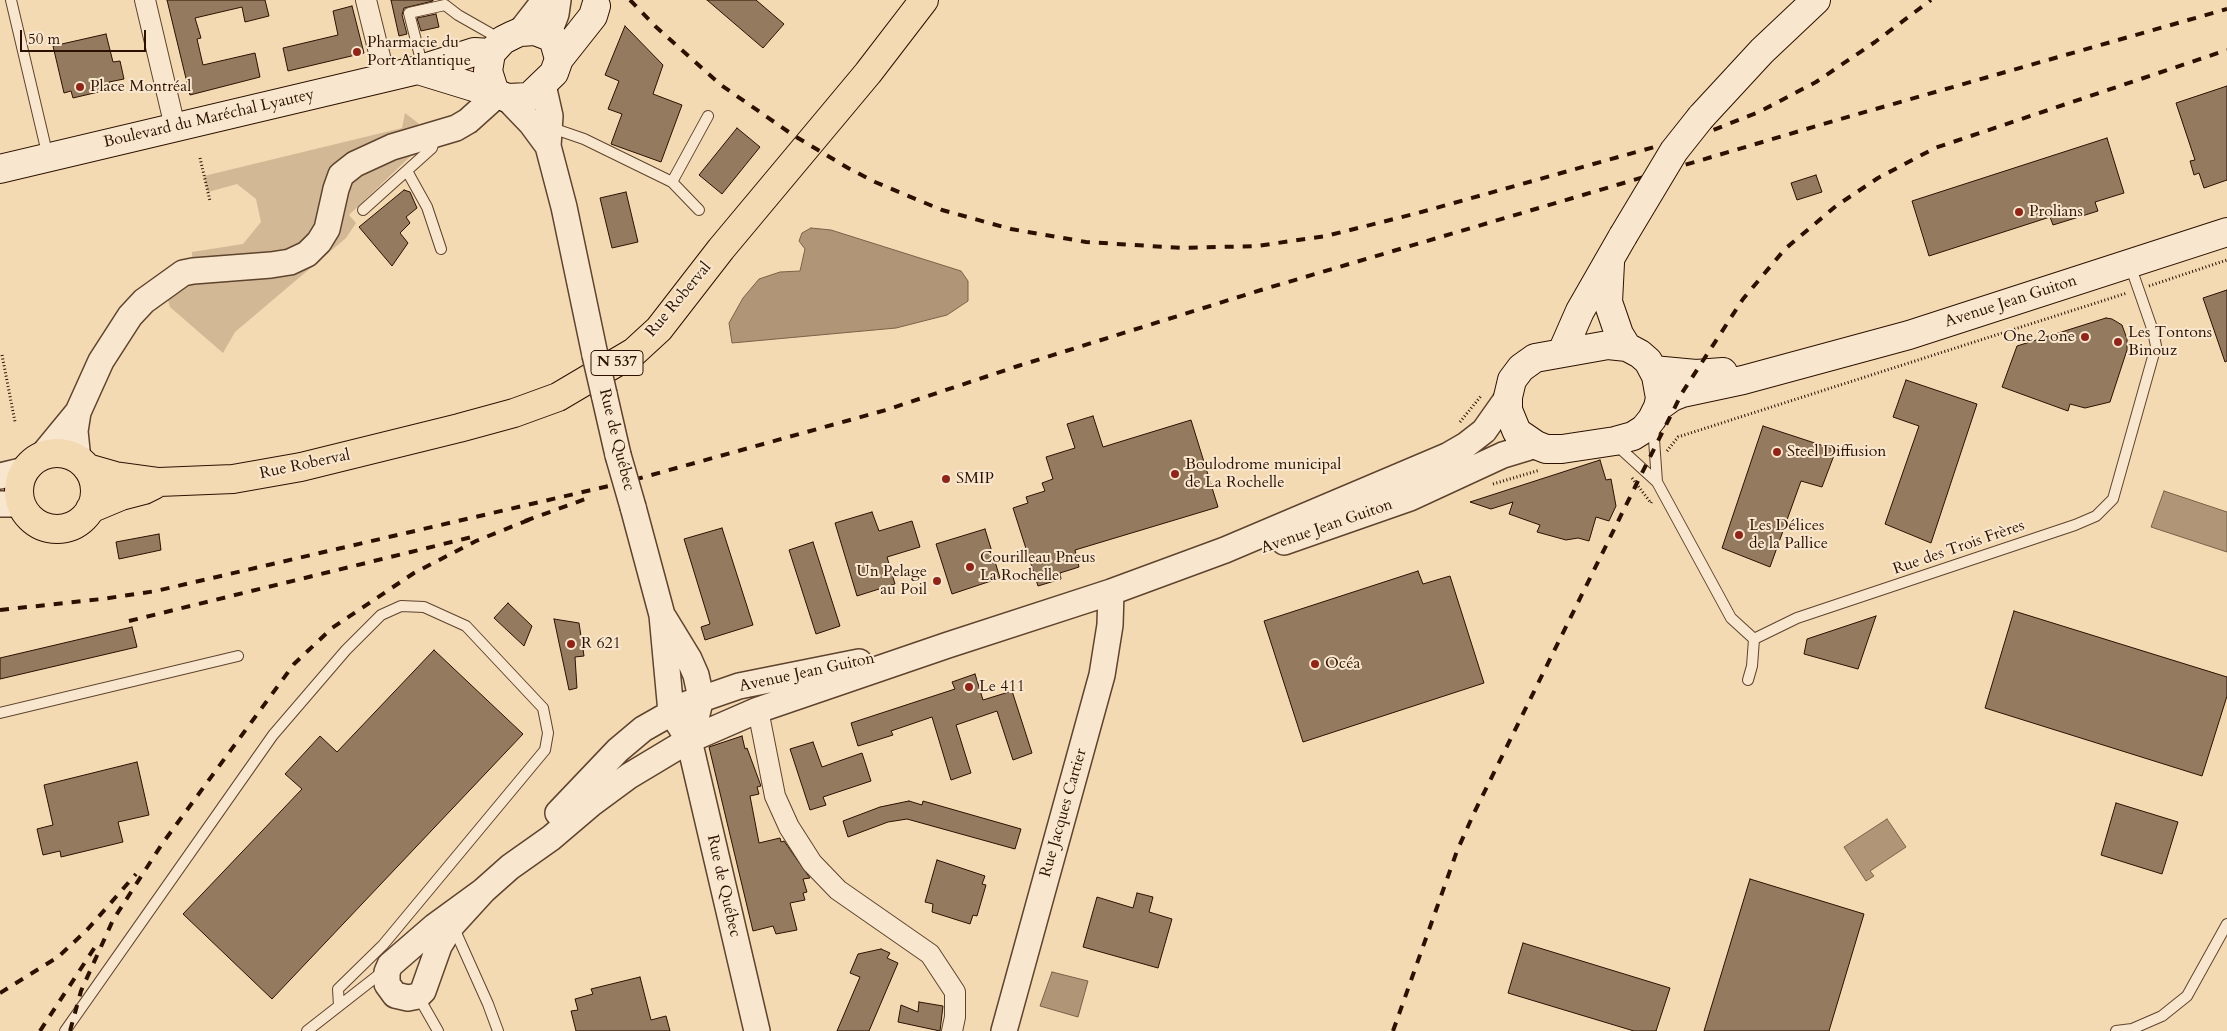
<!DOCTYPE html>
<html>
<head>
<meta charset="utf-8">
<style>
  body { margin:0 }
  #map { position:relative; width:2227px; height:1031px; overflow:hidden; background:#f4dab3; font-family:Cardo,serif }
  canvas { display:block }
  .scale { position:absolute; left:20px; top:30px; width:126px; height:22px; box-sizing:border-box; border:2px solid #2c1101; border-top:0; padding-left:6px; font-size:15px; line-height:18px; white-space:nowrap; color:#2c1101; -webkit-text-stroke:4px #f8e7ce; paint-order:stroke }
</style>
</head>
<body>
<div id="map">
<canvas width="2227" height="1031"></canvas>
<div class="scale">50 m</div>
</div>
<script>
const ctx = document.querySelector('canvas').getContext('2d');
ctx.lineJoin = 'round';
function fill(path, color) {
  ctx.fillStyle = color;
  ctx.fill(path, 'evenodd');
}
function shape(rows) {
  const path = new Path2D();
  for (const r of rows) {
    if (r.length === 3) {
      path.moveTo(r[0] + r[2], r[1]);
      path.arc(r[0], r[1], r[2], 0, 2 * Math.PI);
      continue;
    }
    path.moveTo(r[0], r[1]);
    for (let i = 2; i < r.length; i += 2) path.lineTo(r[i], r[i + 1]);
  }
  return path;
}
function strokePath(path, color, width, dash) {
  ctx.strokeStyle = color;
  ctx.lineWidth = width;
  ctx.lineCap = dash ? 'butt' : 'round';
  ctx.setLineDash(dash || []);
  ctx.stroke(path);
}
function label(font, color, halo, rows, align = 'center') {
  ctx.font = font + ' Cardo,serif';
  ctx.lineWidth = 4;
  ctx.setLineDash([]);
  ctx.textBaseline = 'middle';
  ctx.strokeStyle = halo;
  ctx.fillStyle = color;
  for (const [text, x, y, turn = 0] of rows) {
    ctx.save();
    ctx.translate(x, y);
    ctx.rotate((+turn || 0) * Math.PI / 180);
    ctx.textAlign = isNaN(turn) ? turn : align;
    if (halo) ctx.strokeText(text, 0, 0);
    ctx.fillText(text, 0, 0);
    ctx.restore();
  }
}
const green = shape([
  [405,113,418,123,419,130,416,151,349,215,356,223,346,238,235,332,223,353,170,307,164,286,193,271,192,252,243,244,261,222,256,199,237,184,208,192,204,176,402,128]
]);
const water = shape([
  [811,228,831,230,961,271,968,281,968,301,947,315,896,328,732,343,729,323,743,298,759,279,780,272,800,271,805,249,799,241,802,233,811,228],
  [2164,491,2227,512,2227,552,2151,527,2164,491],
  [1887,819,1906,847,1870,871,1874,876,1866,881,1844,847,1887,819],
  [1052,972,1088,981,1078,1017,1040,1006,1052,972]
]);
const building = shape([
  [167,0,265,0,269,16,245,22,242,7,195,18,201,38,197,39,203,65,255,53,260,77,190,95,167,0],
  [391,0,433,0,433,1,404,8,402,15,407,34,399,36,391,0],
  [707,0,756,0,784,24,763,48,707,0],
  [352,6,364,53,288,71,283,48,338,35,333,11,352,6],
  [436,14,439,27,421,31,417,18,436,14],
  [625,26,663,65,653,94,682,105,661,162,611,144,622,114,608,109,619,81,605,75,625,26],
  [106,34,113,62,120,61,124,79,109,82,111,89,73,98,71,91,64,93,53,46,106,34],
  [2227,86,2227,180,2204,188,2199,173,2194,175,2190,161,2195,160,2176,103,2227,86],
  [737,128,760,147,722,194,699,175,737,128],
  [2107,138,2124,193,2095,202,2098,211,2053,225,2050,217,1929,256,1912,201,2107,138],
  [1816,175,1822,192,1797,200,1791,183,1816,175],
  [404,190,410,192,417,208,406,217,410,223,400,233,408,243,392,266,359,227,404,190],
  [626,192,638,242,612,248,600,198,626,192],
  [2227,290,2227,361,2225,362,2203,298,2227,290],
  [2106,318,2112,319,2122,325,2127,339,2127,350,2110,402,2085,408,2070,404,2068,411,2002,387,2017,346,2106,318],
  [1906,380,1977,404,1931,543,1885,524,1919,426,1893,417,1906,380],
  [1093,416,1103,447,1191,420,1218,507,1075,550,1079,567,1060,573,1061,579,1038,586,1013,508,1028,503,1026,497,1045,491,1042,483,1053,479,1046,457,1075,448,1067,424,1093,416],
  [1763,426,1836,450,1822,487,1801,481,1770,567,1722,548,1763,426],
  [1600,460,1606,480,1611,479,1616,506,1609,521,1596,517,1589,541,1578,538,1566,540,1537,532,1540,525,1509,514,1513,502,1491,509,1470,502,1600,460],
  [872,512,879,531,912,521,920,547,887,557,895,584,857,596,835,523,872,512],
  [722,528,753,625,705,640,701,627,710,624,684,539,722,528],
  [985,529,1000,578,952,594,936,544,985,529],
  [159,534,161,550,119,559,116,542,159,534],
  [813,542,840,626,816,634,789,550,813,542],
  [1418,571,1423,584,1450,576,1484,683,1303,742,1264,621,1418,571],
  [508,603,532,626,524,646,494,618,508,603],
  [2014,611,2227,677,2227,696,2202,776,1985,708,2014,611],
  [1876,616,1858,669,1804,654,1807,639,1876,616],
  [554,619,579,623,584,656,575,657,577,688,569,690,554,619],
  [132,627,137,647,0,679,0,658,132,627],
  [434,650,523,734,272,999,183,914,302,789,285,774,320,736,337,752,434,650],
  [975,674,983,700,1012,691,1032,753,1013,760,997,711,956,725,971,773,951,780,932,717,891,731,893,735,858,746,851,723,955,689,952,682,975,674],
  [742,736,745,749,747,748,761,786,757,787,759,794,750,796,759,843,780,838,781,842,784,841,810,878,803,879,807,892,803,893,805,900,790,903,797,930,776,934,773,926,753,931,709,747,742,736],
  [813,742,822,767,862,753,871,781,823,797,826,805,810,810,790,749,813,742],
  [137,762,149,815,118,822,123,842,61,857,60,851,43,855,37,829,53,825,44,785,137,762],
  [909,801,922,805,923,801,1021,829,1015,849,907,819,888,822,848,837,843,821,880,807,909,801],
  [2116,803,2178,822,2162,874,2101,855,2116,803],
  [937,860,985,876,982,884,986,885,977,916,973,915,970,924,932,912,933,904,925,902,937,860],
  [1750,879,1864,914,1829,1031,1704,1031,1750,879],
  [1137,893,1153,897,1149,912,1172,919,1158,968,1083,947,1097,897,1133,908,1137,893],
  [1523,943,1670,988,1656,1031,1634,1031,1508,993,1523,943],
  [881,949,890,953,887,958,898,963,869,1031,837,1031,860,977,850,973,858,954,881,949],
  [640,977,651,1020,666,1016,670,1031,576,1031,571,1011,578,1010,575,999,593,994,591,989,640,977],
  [919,1002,943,1006,940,1031,898,1022,901,1005,918,1012,919,1002]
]);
const path = shape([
  [200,158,210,201],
  [2149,286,2227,260],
  [2,355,15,422],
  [1460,422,1481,396],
  [1667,451,1678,437,2127,293],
  [1632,478,1651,503,1652,501],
  [1493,484,1540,470]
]);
const service = shape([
  [11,0,48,157],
  [423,68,409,13,445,5,458,15,502,40],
  [549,127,584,139,672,182,699,210],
  [407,171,427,207,441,249],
  [672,182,708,116],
  [363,210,432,148,435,137],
  [1653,425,1657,482],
  [1616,442,1623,451,1657,482,1731,618,1754,639,1797,618,2075,525,2096,516,2113,499,2156,346,2153,331,2130,265],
  [1748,680,1752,666,1754,639],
  [0,713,238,656],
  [453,926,488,1004,498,1031],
  [418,996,438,1031],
  [65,1031,273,735,346,650,381,615,401,606,424,607,466,626,543,708,548,733,545,750,383,945,338,989,339,1006],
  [307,1031,385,970],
  [2116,1031,2132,1029,2162,1016,2187,996,2227,924]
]);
const minor = shape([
  [145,0,175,127],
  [366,0,385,77],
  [758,710,775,796,789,827,812,863,838,890,930,954,955,992,955,1017,952,1031]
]);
const tertiary = shape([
  [520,32,545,0],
  [548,35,556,14,558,0],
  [543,85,550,116,548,146,564,207,595,355],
  [507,98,531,123,548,146],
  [604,394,618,455],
  [78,412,75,431,78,460],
  [41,457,78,412,101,361,130,316,144,301,183,273,193,271,271,265,290,262,307,254,319,242,327,229,336,189,341,175,355,164,392,147,456,128,468,121,498,94],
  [0,476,25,470],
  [0,504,21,504],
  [633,507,662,615,671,712,689,740,757,1031],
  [1284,542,1410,498,1503,455,1536,445],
  [664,618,689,659,696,675,701,698,697,714],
  [558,813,618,750,643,729,687,704,739,686,859,662],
  [483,891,452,925,439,946,423,991,418,996,408,998,395,995,387,984,387,972,390,965,435,926,483,891,510,867,551,838,591,804,629,776,689,740,758,710,948,645,1111,592,1225,550,1447,456,1466,445,1484,431,1508,397],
  [1004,1031,1102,675,1110,625,1111,592]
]);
const secondary = shape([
  [535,31,553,38,559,59,554,73,529,97,507,98,498,94,494,90,488,71,491,53,503,40,513,35,520,32,535,31],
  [559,59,593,16,596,6],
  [418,70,480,89,494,90],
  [1701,117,1762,51,1816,0],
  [0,169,418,70,474,52,491,53],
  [1610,263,1608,302,1619,334,1627,347],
  [1608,345,1627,347,1640,354,1648,361,1656,376,1660,398,1658,407,1652,419,1644,429,1633,436,1615,441,1562,449,1546,449,1536,445,1517,432,1508,410,1508,397,1512,380,1521,368,1535,358,1608,345],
  [1562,352,1580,311,1623,236],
  [1653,370,1696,374,1723,372],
  [1658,407,1672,397,1682,393,1743,380,1909,335,2227,232]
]);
const primary = shape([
  [57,491,38],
  [87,468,115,476,159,482,233,479,301,467,459,428,514,413,558,397,634,352,659,329,721,249,868,73,924,0],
  [90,509,121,496,144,490,154,485]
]);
const rail = shape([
  [630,0,655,26,721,85,793,135,848,168,875,182,942,210,1011,229,1086,242,1183,248,1257,246,1326,236,1418,213,1708,132,1759,112,1816,82,1875,42,1931,0],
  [525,521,591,497],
  [0,610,102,599,156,591,626,482,886,410,1018,366,1261,290,1837,120,2227,9],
  [129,621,472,537],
  [0,993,58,957,87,930,136,874],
  [40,1031,95,947],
  [70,1031,81,991,113,920,162,844,294,664,332,628,414,573,476,541,531,519],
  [1393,1031,1457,851,1474,813,1636,485,1682,393,1743,299,1785,249,1836,206,1878,178,1935,148,2227,50]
]);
const tertiaryBridge = shape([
  [595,355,604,394],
  [618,455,633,507]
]);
const secondaryBridge = shape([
  [1623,236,1674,151,1701,117]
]);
const markers = [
  [357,52,5,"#8f2418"],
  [80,87,5,"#8f2418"],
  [2019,212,5,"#8f2418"],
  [2085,337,5,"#8f2418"],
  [2118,342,5,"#8f2418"],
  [1777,452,5,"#8f2418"],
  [1175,474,5,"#8f2418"],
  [946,479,5,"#8f2418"],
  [1739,535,5,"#8f2418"],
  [970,567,5,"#8f2418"],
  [937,581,5,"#8f2418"],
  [571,644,5,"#8f2418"],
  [1315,664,5,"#8f2418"],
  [969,687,5,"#8f2418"]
];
const shields = [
  [617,363,52]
];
const shieldNames = [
  ["N 537",617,363]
];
const poiNames = [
  ["Pharmacie du",367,43],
  ["Port Atlantique",367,61],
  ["Place Montréal",90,87],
  ["Prolians",2029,212],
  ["Les Tontons",2128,333],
  ["Binouz",2128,351],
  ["One 2 one",2075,337,"right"],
  ["Steel Diffusion",1787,452],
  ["Boulodrome municipal",1185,465],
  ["de La Rochelle",1185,483],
  ["SMIP",956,479],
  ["Les Délices",1749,526],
  ["de la Pallice",1749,544],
  ["Courilleau Pneus",980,558],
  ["La Rochelle",980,576],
  ["Un Pelage",927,572,"right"],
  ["au Poil",927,590,"right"],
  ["R 621",581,644],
  ["Océa",1325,664],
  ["Le 411",979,687]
];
const streetNames = [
  ["Boulevard du Maréchal Lyautey",209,119,-13],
  ["Rue Roberval",679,300,-50],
  ["Avenue Jean Guiton",2011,302,-18],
  ["Rue de Québec",616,440,76],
  ["Rue Roberval",305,465,-12],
  ["Avenue Jean Guiton",1327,527,-19],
  ["Rue des Trois Frères",1959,548,-19],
  ["Avenue Jean Guiton",807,673,-12],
  ["Rue Jacques Cartier",1064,813,-74],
  ["Rue de Québec",723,886,77]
];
fill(green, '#d2b895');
fill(water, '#b09676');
strokePath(water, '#7b6147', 1);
fill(building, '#947a5e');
strokePath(building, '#2c1101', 1);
strokePath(service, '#5e432e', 12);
strokePath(minor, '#5e432e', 22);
strokePath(tertiary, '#5e432e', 28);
strokePath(secondary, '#2c1101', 30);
strokePath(primary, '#2c1101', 30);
strokePath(path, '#2c1101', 3, [1, 2.5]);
strokePath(service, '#f8e7ce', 10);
strokePath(minor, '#f8e7ce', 20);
strokePath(tertiary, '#f8e7ce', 25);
strokePath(secondary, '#f8e7ce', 28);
strokePath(primary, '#f4dab3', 28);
strokePath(rail, '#2c1101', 4, [9, 9]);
strokePath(tertiaryBridge, '#5e432e', 28, []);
strokePath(secondaryBridge, '#2c1101', 30, []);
strokePath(tertiaryBridge, '#f8e7ce', 25);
strokePath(secondaryBridge, '#f8e7ce', 28);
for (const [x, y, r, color] of markers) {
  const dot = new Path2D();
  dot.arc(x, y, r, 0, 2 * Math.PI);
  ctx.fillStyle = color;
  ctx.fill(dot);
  strokePath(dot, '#f8e7ce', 2);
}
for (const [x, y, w] of shields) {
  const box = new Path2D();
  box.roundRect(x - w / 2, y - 12.5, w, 25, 4);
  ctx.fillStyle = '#f8e7ce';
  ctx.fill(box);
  strokePath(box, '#2c1101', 1);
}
label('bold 15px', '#2c1101', null, shieldNames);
label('16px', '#2c1101', '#f8e7ce', poiNames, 'left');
label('16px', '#2c1101', '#f8e7ce', streetNames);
</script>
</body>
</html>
